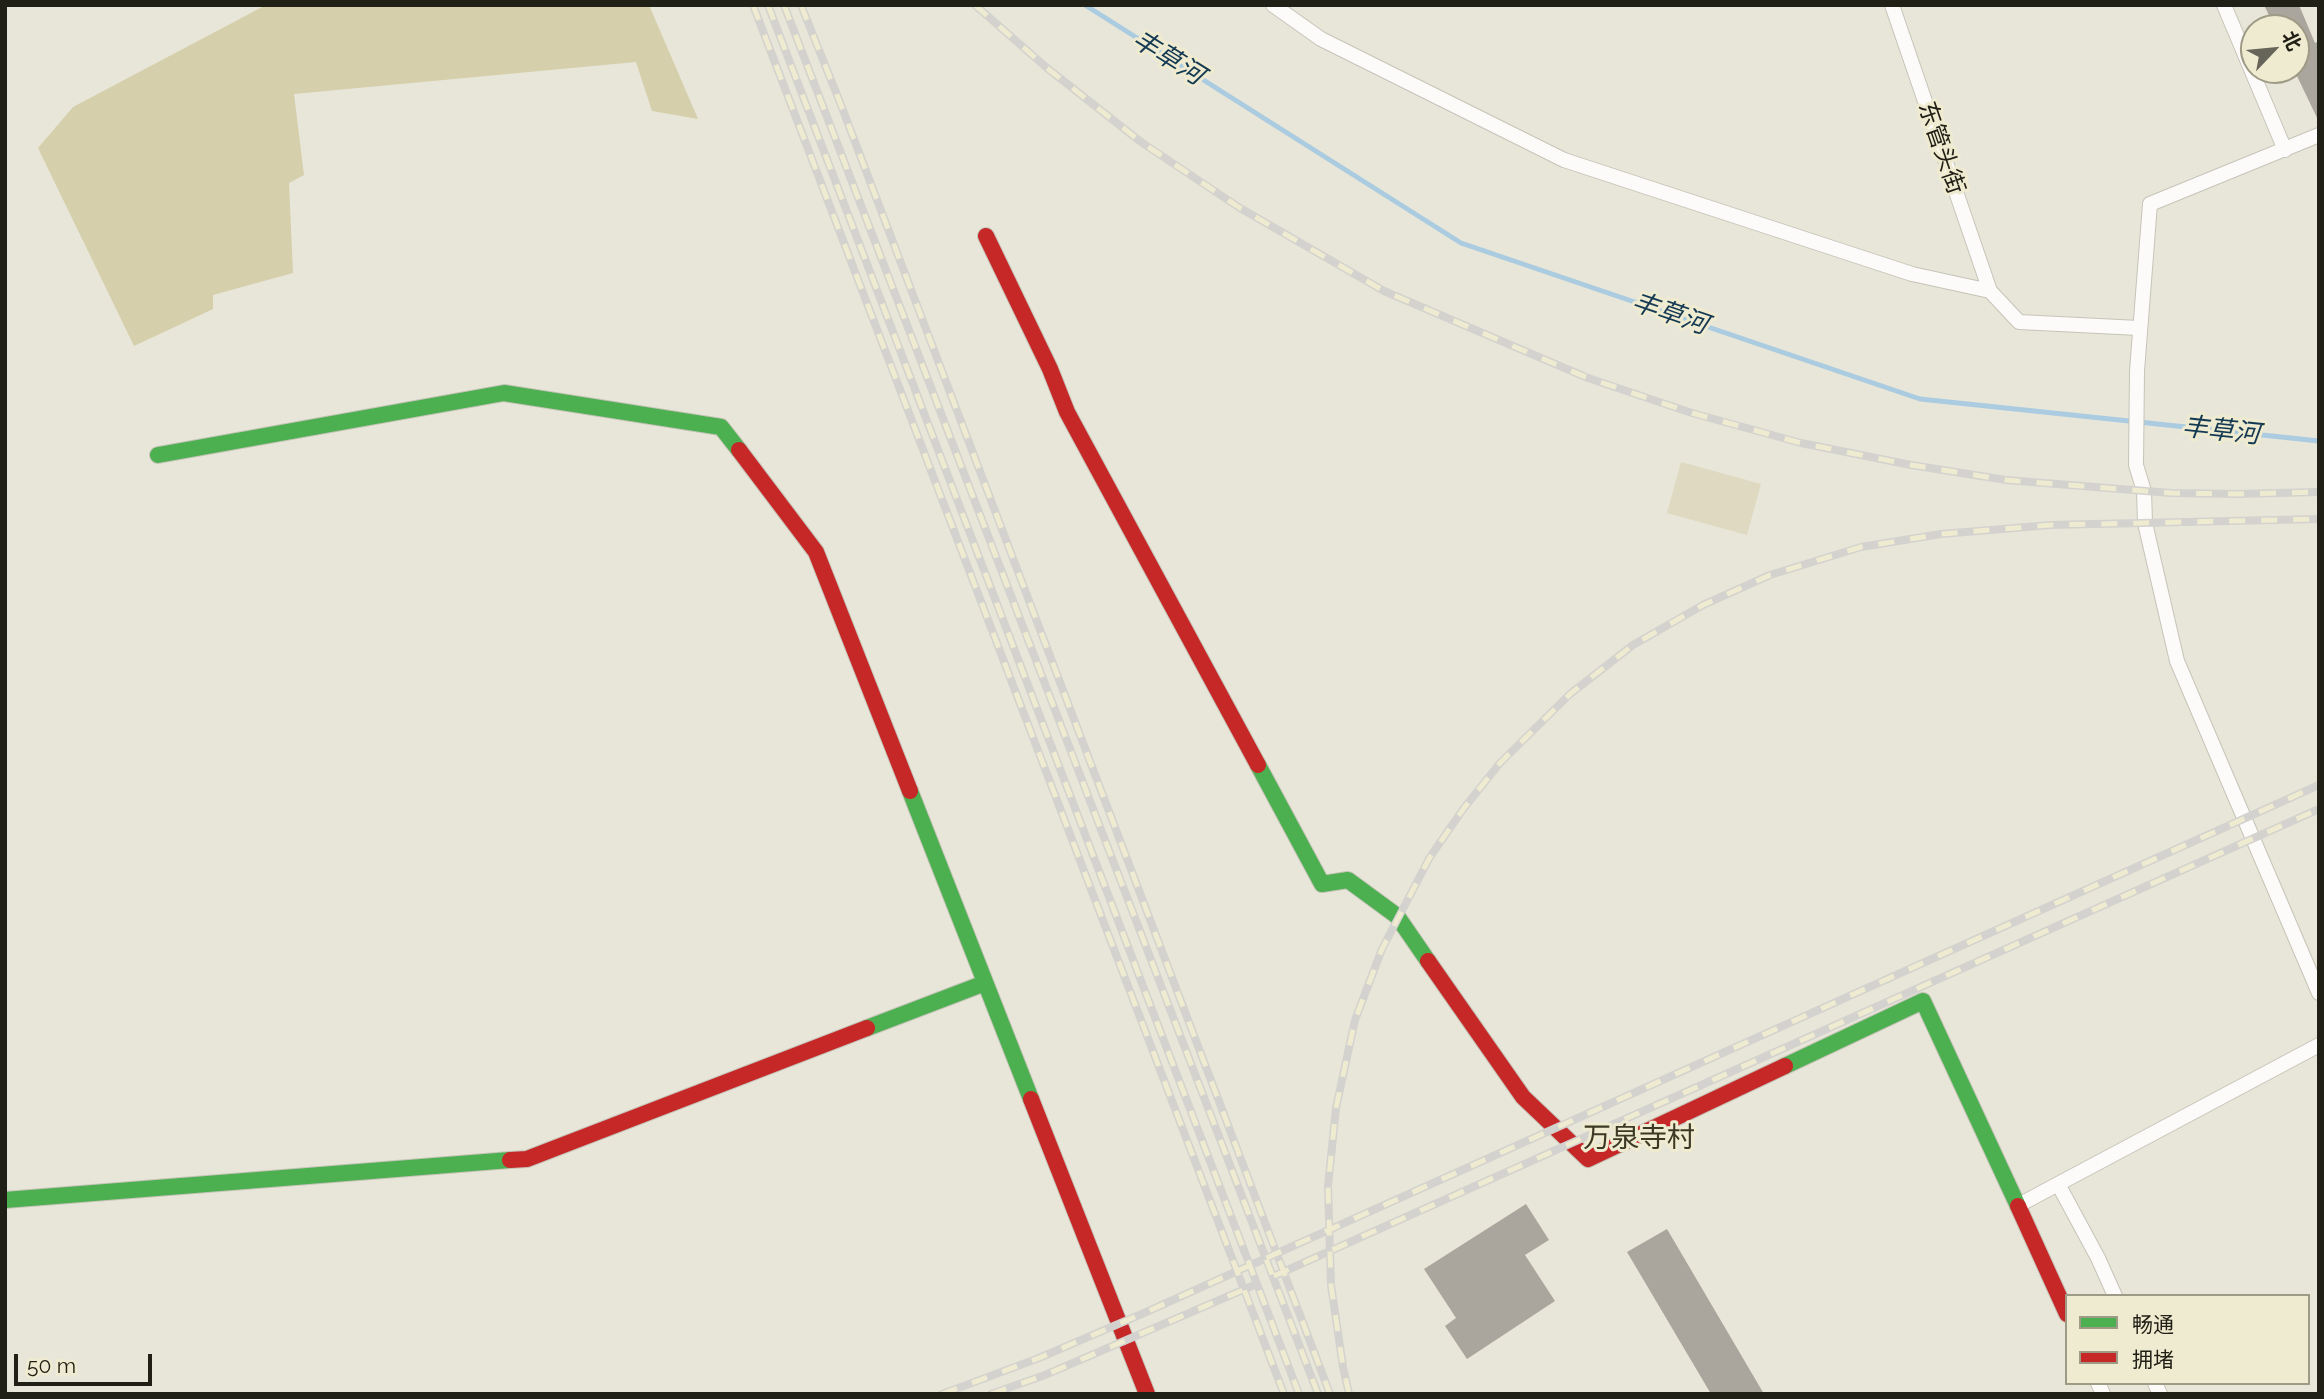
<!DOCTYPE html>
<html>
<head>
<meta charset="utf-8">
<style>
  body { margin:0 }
  #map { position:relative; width:2324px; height:1399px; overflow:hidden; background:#e8e6d8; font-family:Raleway,"Noto Sans SC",sans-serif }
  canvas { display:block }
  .frame { position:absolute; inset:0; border:7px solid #212016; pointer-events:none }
  .legend { position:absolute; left:2065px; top:1294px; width:245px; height:91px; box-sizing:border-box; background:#efebd1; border:2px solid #9d9a86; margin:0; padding:9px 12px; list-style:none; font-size:21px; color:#212016 }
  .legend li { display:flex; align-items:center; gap:14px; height:35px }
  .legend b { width:35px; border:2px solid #9d9a86 }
  .north { position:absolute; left:2240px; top:14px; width:70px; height:70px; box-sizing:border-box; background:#efebd1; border:2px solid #9d9a86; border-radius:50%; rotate:64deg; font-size:19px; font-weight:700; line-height:28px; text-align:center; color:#212016 }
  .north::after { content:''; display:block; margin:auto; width:24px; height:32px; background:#67655a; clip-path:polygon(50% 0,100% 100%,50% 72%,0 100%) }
  .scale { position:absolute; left:14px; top:1354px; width:138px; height:32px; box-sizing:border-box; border:4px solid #212016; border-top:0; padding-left:9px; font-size:21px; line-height:24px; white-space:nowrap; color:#212016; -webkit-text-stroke:5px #efebd1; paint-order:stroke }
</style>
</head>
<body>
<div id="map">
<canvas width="2324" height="1399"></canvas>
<div class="frame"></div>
<ul class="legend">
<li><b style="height:9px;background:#4caf50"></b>畅通</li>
<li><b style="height:9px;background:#c62828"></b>拥堵</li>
</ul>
<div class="north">北</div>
<div class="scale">50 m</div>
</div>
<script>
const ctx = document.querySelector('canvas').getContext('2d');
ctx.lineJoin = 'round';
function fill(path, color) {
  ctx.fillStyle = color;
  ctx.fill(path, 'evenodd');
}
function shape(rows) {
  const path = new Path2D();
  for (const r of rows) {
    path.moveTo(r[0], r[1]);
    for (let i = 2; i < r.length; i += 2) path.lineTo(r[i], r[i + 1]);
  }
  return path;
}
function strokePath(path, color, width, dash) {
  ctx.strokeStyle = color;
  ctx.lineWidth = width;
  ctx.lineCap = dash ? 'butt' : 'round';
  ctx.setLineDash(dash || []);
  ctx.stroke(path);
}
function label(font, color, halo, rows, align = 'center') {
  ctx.font = font + ' Raleway,"Noto Sans SC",sans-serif';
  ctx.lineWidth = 6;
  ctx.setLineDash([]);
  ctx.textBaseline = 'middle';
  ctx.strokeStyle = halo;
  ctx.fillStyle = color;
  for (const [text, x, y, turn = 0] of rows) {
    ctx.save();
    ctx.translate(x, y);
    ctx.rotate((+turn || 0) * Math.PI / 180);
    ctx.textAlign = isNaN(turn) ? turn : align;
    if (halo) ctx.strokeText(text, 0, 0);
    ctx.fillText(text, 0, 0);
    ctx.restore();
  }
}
const green = shape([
  [1681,462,1761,484,1747,535,1667,513]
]);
const forest = shape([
  [266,5,649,5,698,119,652,111,636,62,294,94,304,175,289,183,293,273,213,295,213,309,134,346,38,148,73,107]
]);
const stream = shape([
  [1085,5,1461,243,1920,399,2319,441]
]);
const building = shape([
  [2264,5,2299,5,2315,43,2319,41,2319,122,2296,74,2296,28,2275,28],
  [1526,1204,1549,1240,1525,1255,1555,1301,1467,1359,1445,1326,1456,1318,1424,1269],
  [1667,1229,1764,1394,1711,1394,1627,1252]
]);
const street = shape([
  [1273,5,1321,39,1564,160,1912,274,1990,291,2019,322,2139,328],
  [1892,5,1990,291],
  [2224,5,2285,150],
  [2319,135,2150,204,2137,371,2136,465,2144,491,2145,523,2177,661,2319,993],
  [2017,1206,2058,1184],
  [2115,1296,2098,1258,2058,1184,2319,1045],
  [2098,1383,2103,1394],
  [2155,1383,2160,1394]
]);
const fast = shape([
  [158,455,504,393,721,427,739,450],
  [1258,765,1322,884,1348,880,1397,916,1428,961],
  [910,791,1031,1099],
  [867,1028,985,983],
  [1785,1066,1923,1001,2018,1206],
  [5,1200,510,1160]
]);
const jam = shape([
  [986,236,1050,369,1067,412,1258,765],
  [739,450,816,552,910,791],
  [1428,961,1523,1097,1588,1159,1785,1066],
  [1031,1099,1147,1394],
  [510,1160,527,1159,867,1028],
  [2018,1206,2067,1314]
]);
const rail = shape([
  [753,5,1284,1394],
  [768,5,1299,1394],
  [784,5,1318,1394],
  [801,5,841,105,1330,1394],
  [975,5,1047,68,1141,142,1240,208,1384,291,1588,378,1692,413,1801,443,1911,465,2006,480,2171,493,2237,494,2319,492],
  [1274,1276,2319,809],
  [942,1394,1039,1358,1144,1313,2319,785],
  [991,1394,1045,1375,1252,1286],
  [1349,1394,1343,1367,1331,1285,1328,1186,1336,1108,1355,1020,1382,949,1430,857,1464,808,1500,763,1570,694,1633,645,1703,605,1770,575,1861,547,1941,534,2051,525,2319,519]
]);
const streetNames = [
  ["东管头街",1941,148,71]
];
const waterNames = [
  ["丰草河",1168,58,32],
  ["丰草河",1670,314,19],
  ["丰草河",2221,431,6]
];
const quarterNames = [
  ["万泉寺村",1639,1139]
];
fill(green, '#ded9c0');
fill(forest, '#d5cfab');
strokePath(stream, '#aacbe0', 5);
fill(building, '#aba69d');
strokePath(street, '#c6c4b9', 16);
strokePath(fast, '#c6c4b9', 18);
strokePath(jam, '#c6c4b9', 18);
strokePath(street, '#fcfbf9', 14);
strokePath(fast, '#4caf50', 16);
strokePath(jam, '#c62828', 16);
strokePath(rail, '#d3d2ce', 8);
strokePath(rail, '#efebd1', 5, [16]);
label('24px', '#212016', '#efebd1', streetNames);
label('italic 26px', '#143952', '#efebd1', waterNames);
label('28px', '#3b3823', '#efebd1', quarterNames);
</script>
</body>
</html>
